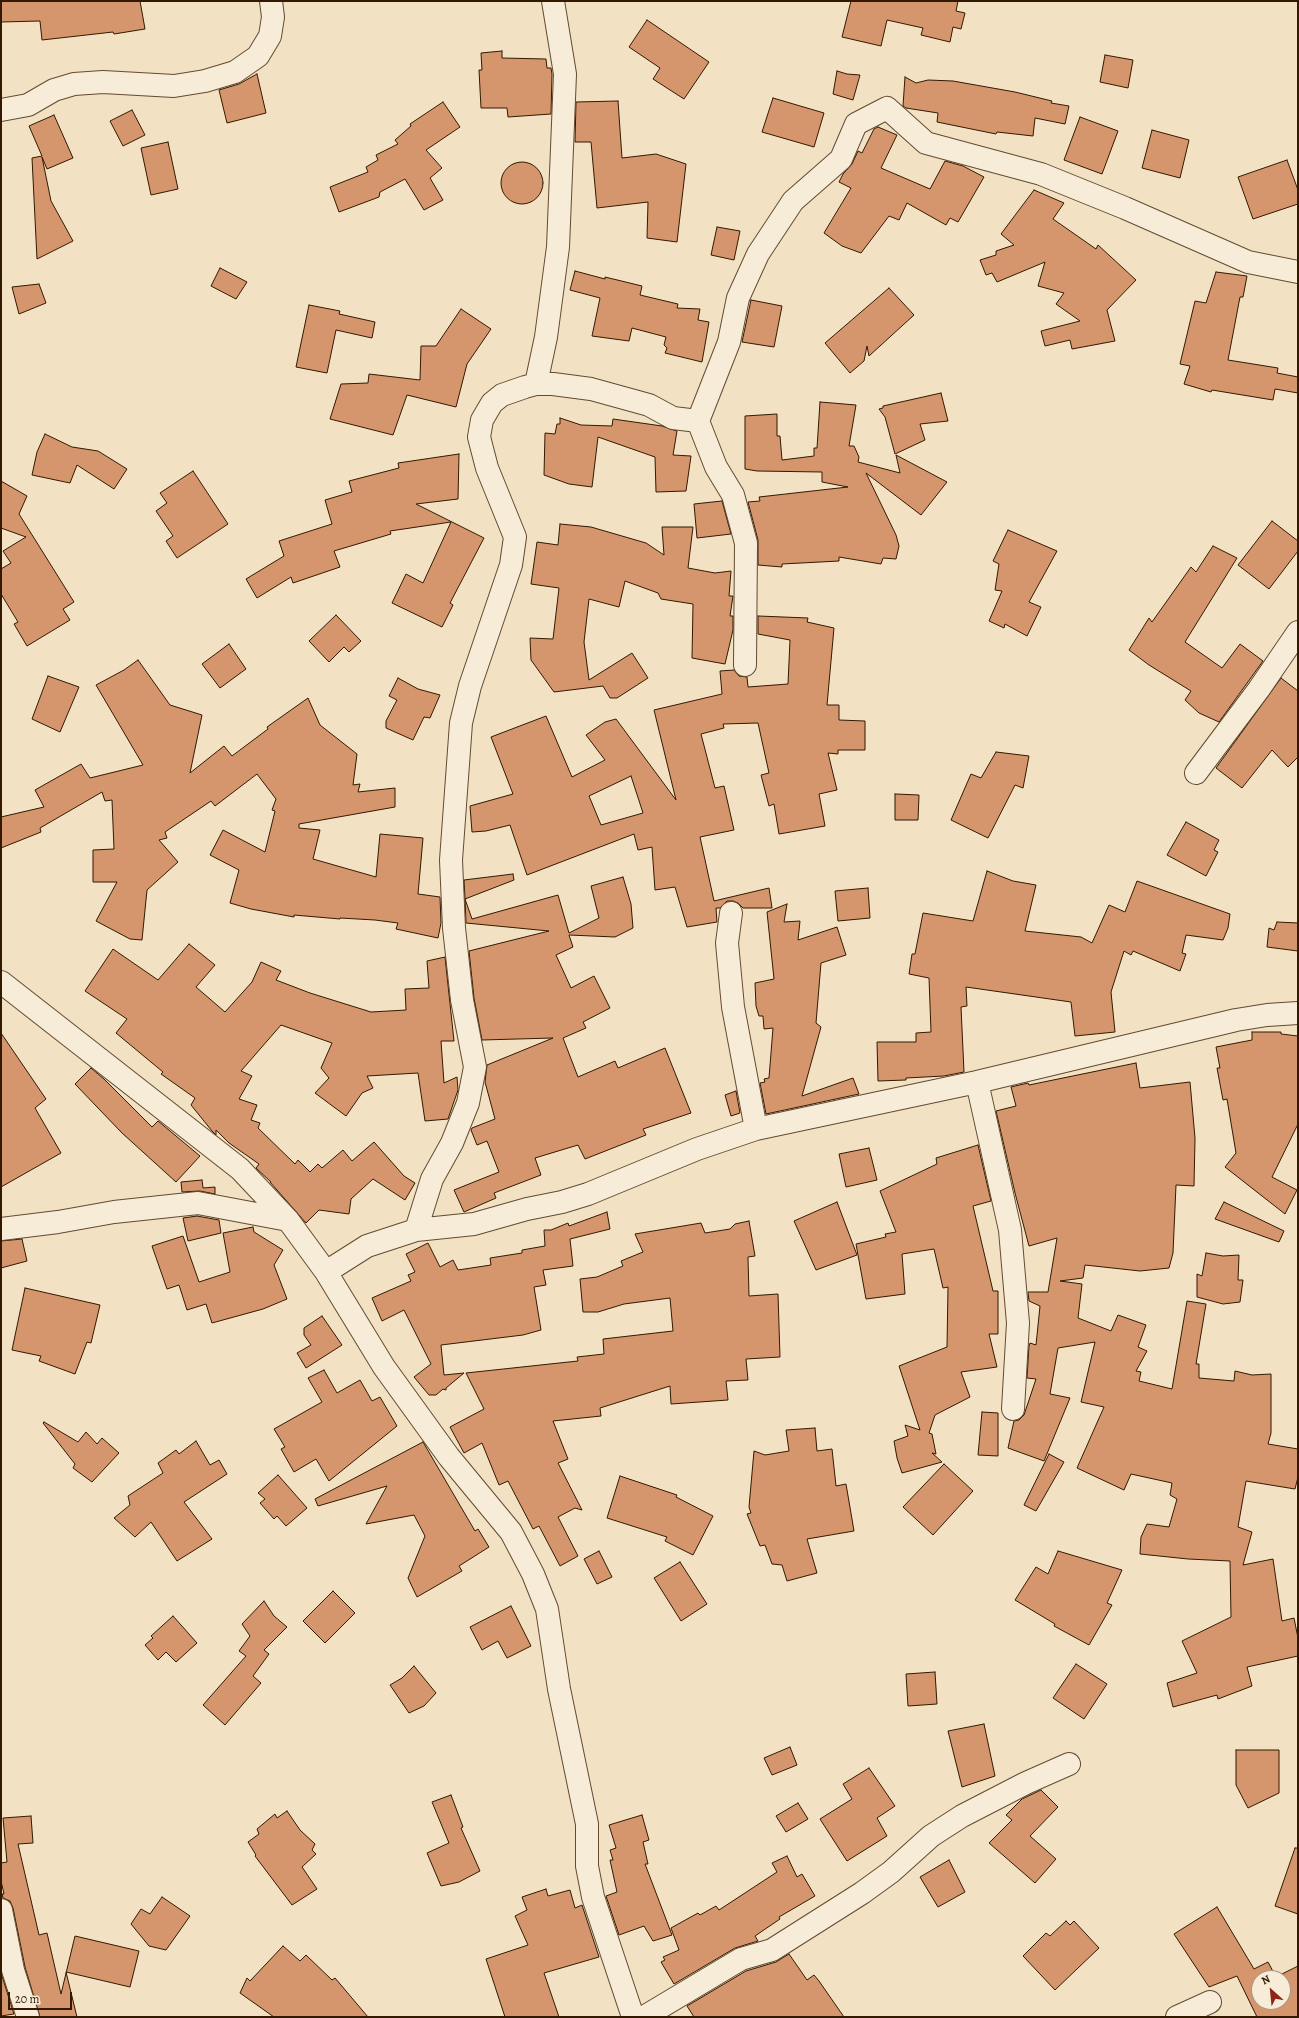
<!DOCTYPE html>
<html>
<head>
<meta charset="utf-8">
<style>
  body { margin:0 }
  #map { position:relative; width:1299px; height:2018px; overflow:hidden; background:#f2e1c3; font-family:Alegreya,serif }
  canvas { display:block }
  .frame { position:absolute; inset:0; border:2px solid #321900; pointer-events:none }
  .north { position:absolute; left:1251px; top:1970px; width:40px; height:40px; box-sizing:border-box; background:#f7ecd8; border:1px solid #a89882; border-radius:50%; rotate:333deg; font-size:11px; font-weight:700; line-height:16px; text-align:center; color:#321900 }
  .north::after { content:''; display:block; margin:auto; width:14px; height:18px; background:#8f2418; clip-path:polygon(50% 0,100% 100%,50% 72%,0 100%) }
  .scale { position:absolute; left:8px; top:1992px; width:64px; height:18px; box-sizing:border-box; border:2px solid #321900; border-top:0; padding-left:5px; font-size:12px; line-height:14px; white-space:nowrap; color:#321900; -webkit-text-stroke:3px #f7ecd8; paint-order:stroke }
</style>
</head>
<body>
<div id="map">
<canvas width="1299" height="2018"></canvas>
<div class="frame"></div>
<div class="north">N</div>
<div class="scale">20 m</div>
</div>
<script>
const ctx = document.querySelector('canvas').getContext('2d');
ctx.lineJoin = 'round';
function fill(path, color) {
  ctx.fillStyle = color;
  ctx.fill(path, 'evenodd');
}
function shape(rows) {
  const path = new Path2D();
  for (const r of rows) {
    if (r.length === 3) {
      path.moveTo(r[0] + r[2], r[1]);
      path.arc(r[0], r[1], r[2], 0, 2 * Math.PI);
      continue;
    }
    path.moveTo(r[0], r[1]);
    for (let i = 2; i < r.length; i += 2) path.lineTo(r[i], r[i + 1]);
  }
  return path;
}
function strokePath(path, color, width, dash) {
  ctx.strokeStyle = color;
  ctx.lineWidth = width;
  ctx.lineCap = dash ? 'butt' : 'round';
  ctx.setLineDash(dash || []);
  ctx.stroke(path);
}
const building = shape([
  [1,1,140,1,145,29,114,34,113,32,42,40,40,21,1,22,1,1],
  [851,1,958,1,956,11,965,13,961,29,953,27,950,42,921,35,923,28,887,20,881,46,842,37,851,1],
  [647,20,709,62,684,99,653,79,660,68,629,47,647,20],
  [502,51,502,58,546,59,547,68,551,68,552,74,551,114,508,117,507,108,481,108,479,70,482,70,481,53,502,51],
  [1105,55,1133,60,1128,88,1100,82,1105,55],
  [837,71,847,74,860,75,853,100,833,94,837,71],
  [257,74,266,113,227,123,219,90,239,84,257,74],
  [905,77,916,83,928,80,953,81,1015,92,1052,101,1051,103,1069,106,1065,124,1035,118,1033,136,997,132,996,134,937,122,938,113,906,108,903,106,905,77],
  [773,98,824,113,814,147,762,132,773,98],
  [618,101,622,158,656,154,686,164,677,242,647,238,648,202,597,208,591,142,575,142,576,102,618,101],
  [443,102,460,127,426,150,442,168,430,178,443,200,424,210,405,179,380,192,379,197,339,212,330,187,368,172,366,167,378,160,376,155,398,144,395,140,411,126,410,124,443,102],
  [132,110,145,135,123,146,110,121,132,110],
  [54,115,73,158,47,169,42,157,51,201,73,241,37,259,32,158,42,156,29,126,54,115],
  [1080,117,1118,131,1102,174,1064,160,1080,117],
  [878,127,897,135,881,168,930,189,945,161,963,166,984,177,958,222,950,218,946,225,907,203,899,220,889,216,861,253,842,246,824,233,851,188,839,182,843,174,852,164,858,151,862,153,874,129,878,127],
  [1152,130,1189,140,1180,178,1142,168,1152,130],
  [168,142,178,189,151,195,141,148,168,142],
  [1287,160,1298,190,1298,204,1253,219,1238,177,1287,160],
  [522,183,21],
  [1034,190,1064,203,1053,219,1096,249,1098,245,1136,280,1107,310,1115,341,1072,349,1070,340,1045,346,1041,331,1080,321,1056,304,1064,293,1038,286,1045,262,997,282,992,273,986,275,980,260,996,255,996,251,1014,245,1001,234,1034,190],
  [717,227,740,231,734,260,711,255,717,227],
  [220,268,247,282,236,299,211,286,220,268],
  [575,271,605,279,605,277,642,286,640,295,678,304,677,308,700,309,698,320,709,322,702,362,665,353,667,348,664,345,666,337,632,328,629,341,592,336,600,298,570,290,575,271],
  [1216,272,1247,276,1243,297,1240,297,1228,360,1278,368,1277,373,1298,377,1298,393,1275,389,1273,400,1212,390,1211,392,1184,384,1190,366,1180,364,1195,301,1206,303,1216,272],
  [39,284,46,303,19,314,12,287,39,284],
  [889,288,914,315,869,356,867,346,864,361,850,373,825,343,889,288],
  [751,300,782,306,774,347,742,342,751,300],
  [309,305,340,311,339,314,375,322,372,338,336,330,327,373,296,367,309,305],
  [461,309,491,329,467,364,456,407,407,395,393,435,330,419,341,384,368,383,369,374,420,380,421,346,436,346,461,309],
  [941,393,948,421,920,424,925,440,895,454,885,417,879,409,883,408,883,406,941,393],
  [820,402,856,405,849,446,854,446,859,457,858,462,900,473,896,455,947,482,921,515,866,473,896,535,899,546,896,559,883,558,881,564,839,557,839,561,782,564,782,567,758,565,758,540,748,502,760,501,759,497,848,487,822,482,822,472,757,471,745,469,745,416,777,414,777,436,780,436,782,460,814,456,814,448,817,448,820,402],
  [560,418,581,425,612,426,613,419,662,426,677,431,673,455,691,456,686,491,656,492,655,457,598,437,592,487,569,484,544,475,545,433,555,434,557,424,560,424,560,418],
  [45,434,72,447,98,451,127,469,114,489,77,465,70,483,32,475,37,452,45,434],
  [459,454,458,499,416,504,484,538,450,603,453,605,442,627,392,603,406,574,423,583,451,522,390,531,391,534,334,551,340,567,293,583,291,577,257,598,246,579,284,556,279,541,332,524,325,500,352,492,349,481,399,468,398,463,459,454],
  [193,471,228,524,177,558,166,541,173,536,156,511,167,503,160,493,193,471],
  [1,481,27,496,19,514,74,602,63,609,70,620,27,646,14,624,18,622,1,594,1,569,11,563,3,551,26,537,1,528,1,481],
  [722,501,731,534,697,538,694,504,722,501],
  [1272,521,1298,541,1298,551,1269,589,1238,565,1272,521],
  [560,524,591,527,646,543,664,555,662,527,693,527,688,568,715,573,731,571,729,596,733,596,730,616,733,616,733,630,725,664,692,658,693,604,661,599,658,593,625,581,619,607,589,599,584,642,589,680,632,653,648,678,617,698,610,698,603,686,554,692,531,660,530,638,553,639,559,588,531,584,537,542,558,545,560,524],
  [1008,530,1057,551,1029,602,1041,607,1027,636,1005,624,1004,628,989,621,1002,591,995,590,999,564,993,561,1008,530],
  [1213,546,1237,558,1185,642,1222,668,1240,644,1263,661,1219,722,1199,713,1185,700,1191,691,1149,665,1129,650,1149,618,1152,622,1191,567,1196,572,1213,546],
  [336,615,361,641,349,652,344,647,329,662,309,641,336,615],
  [758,616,808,618,807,622,834,628,827,705,839,705,839,720,865,721,865,750,838,750,838,754,828,753,837,790,819,794,825,826,779,834,774,804,769,806,761,775,769,773,758,723,723,724,724,728,701,734,715,788,724,786,734,830,700,837,714,901,769,888,772,908,743,908,738,903,733,901,727,901,720,908,716,908,717,922,687,927,675,887,655,890,652,847,638,850,634,834,527,875,510,825,486,831,472,832,470,806,513,794,491,737,546,716,572,777,605,760,586,735,605,722,616,719,676,800,654,710,722,694,720,671,734,670,739,676,747,677,748,687,788,684,790,640,758,634,758,616],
  [631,776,643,813,601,825,589,796,631,776],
  [229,644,246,669,220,688,202,664,229,644],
  [138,660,170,705,202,715,190,773,224,746,232,756,268,729,267,727,308,698,320,725,357,754,353,785,360,784,358,792,395,788,395,807,299,824,299,828,320,830,313,859,376,877,380,834,423,838,418,894,440,897,441,923,438,938,396,929,398,923,375,920,340,918,340,919,294,915,294,917,251,909,230,903,239,870,210,855,223,830,265,852,275,811,272,810,276,799,257,774,215,806,211,801,165,832,167,838,159,840,178,862,147,890,142,940,130,939,96,921,117,882,93,882,93,850,114,849,112,800,105,801,102,792,40,828,41,832,1,848,1,817,44,807,35,790,81,764,90,778,143,765,96,685,124,670,138,660],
  [48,676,79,687,60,732,32,719,48,676],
  [398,678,418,689,440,695,430,718,424,717,413,740,386,728,386,721,397,700,389,696,398,678],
  [1281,678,1298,691,1298,757,1288,767,1272,750,1242,788,1216,768,1281,678],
  [996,752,1029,756,1023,788,1015,785,988,838,951,820,971,774,981,778,996,752],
  [895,794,919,795,918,820,895,820,895,794],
  [1186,822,1219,840,1214,850,1218,852,1206,876,1167,855,1186,822],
  [987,871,1013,881,1036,885,1025,931,1081,937,1092,943,1109,905,1125,912,1137,881,1230,914,1228,928,1223,940,1186,935,1182,953,1186,954,1180,971,1133,951,1131,955,1124,951,1111,992,1115,1032,1075,1036,1071,1002,966,987,967,1006,961,1007,964,1072,944,1076,906,1078,906,1080,878,1081,877,1042,916,1042,916,1033,931,1032,929,978,909,974,912,954,915,954,923,913,973,921,987,871],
  [513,874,514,880,465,899,464,880,513,874],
  [623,877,631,904,633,928,615,937,569,935,573,947,556,955,571,988,594,976,610,1008,583,1022,586,1028,563,1038,578,1077,615,1061,618,1068,665,1048,691,1113,643,1129,646,1135,585,1159,578,1145,535,1158,541,1175,494,1193,496,1198,464,1212,454,1190,499,1172,487,1141,477,1145,471,1130,472,1128,495,1119,485,1082,487,1065,553,1038,482,1040,474,998,469,951,549,931,466,923,465,899,472,919,558,895,569,933,599,918,591,886,623,877],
  [868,888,870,918,838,921,835,891,868,888],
  [787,904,784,922,800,921,798,940,837,927,846,955,821,963,816,1023,821,1027,802,1096,853,1078,859,1094,766,1114,760,1083,765,1082,764,1079,769,1078,773,1028,764,1029,763,1016,759,1016,756,1006,755,983,774,979,767,912,787,904],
  [1277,922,1298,923,1298,951,1267,947,1269,928,1274,930,1277,922],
  [189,944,215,965,196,987,225,1012,252,982,261,962,281,971,276,980,310,993,371,1012,406,1010,405,989,429,988,427,961,445,957,454,1041,441,1041,444,1083,457,1077,458,1090,448,1119,425,1121,418,1073,367,1076,373,1088,362,1093,346,1116,315,1093,329,1078,321,1068,332,1043,281,1025,241,1071,252,1076,239,1099,257,1105,251,1120,260,1123,258,1128,295,1164,298,1160,310,1172,318,1164,322,1168,343,1150,352,1161,374,1142,404,1176,415,1183,405,1200,373,1179,351,1199,349,1214,319,1210,306,1223,270,1182,271,1182,256,1168,259,1164,229,1143,216,1130,216,1135,212,1131,191,1105,195,1098,161,1074,163,1072,116,1033,127,1019,85,991,113,949,158,980,189,944],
  [1252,1032,1281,1032,1281,1034,1298,1036,1298,1124,1272,1177,1297,1190,1285,1214,1225,1167,1236,1153,1227,1099,1223,1100,1217,1068,1220,1068,1216,1047,1252,1040,1252,1032],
  [1,1033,46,1099,35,1108,61,1153,1,1187,1,1033],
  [1136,1063,1140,1088,1190,1082,1195,1138,1194,1186,1176,1185,1173,1253,1169,1268,1140,1271,1085,1265,1083,1278,1060,1281,1082,1284,1078,1318,1111,1331,1118,1315,1146,1325,1138,1347,1147,1351,1136,1371,1141,1372,1139,1381,1172,1389,1187,1301,1206,1304,1196,1364,1199,1364,1199,1378,1234,1381,1235,1371,1252,1375,1271,1374,1271,1433,1268,1444,1298,1449,1298,1477,1295,1489,1246,1481,1238,1527,1252,1532,1243,1565,1273,1559,1282,1621,1294,1618,1298,1638,1298,1656,1247,1667,1252,1686,1218,1699,1217,1695,1173,1707,1167,1683,1197,1673,1182,1641,1231,1617,1230,1561,1188,1559,1140,1554,1141,1537,1147,1524,1169,1527,1177,1499,1170,1495,1172,1483,1131,1474,1124,1490,1077,1468,1104,1407,1081,1402,1095,1342,1058,1348,1050,1394,1070,1398,1044,1461,1008,1448,1014,1421,1019,1420,1024,1415,1036,1379,1027,1378,1029,1346,1030,1343,1036,1345,1040,1306,1029,1301,1028,1292,1048,1292,1057,1238,1029,1246,1015,1193,996,1111,1016,1106,1011,1087,1028,1083,1029,1085,1136,1063],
  [91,1068,104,1079,152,1127,158,1121,200,1156,176,1182,122,1133,75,1084,91,1068],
  [736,1091,740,1113,731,1116,725,1095,736,1091],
  [978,1145,991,1201,973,1206,993,1291,998,1291,998,1334,989,1334,997,1367,961,1372,970,1397,935,1415,929,1433,932,1434,936,1454,932,1453,942,1462,902,1473,897,1458,894,1441,908,1436,905,1425,920,1430,899,1366,947,1347,948,1287,943,1288,934,1249,902,1254,905,1294,866,1299,856,1244,886,1237,885,1234,896,1232,880,1191,937,1164,936,1158,978,1145],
  [869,1148,877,1180,846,1187,839,1154,869,1148],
  [202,1180,203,1188,215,1187,215,1194,200,1191,182,1192,181,1182,202,1180],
  [837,1202,857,1255,816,1270,794,1221,837,1202],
  [1224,1202,1284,1231,1279,1242,1215,1219,1224,1202],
  [607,1212,610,1229,570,1239,573,1266,543,1270,546,1285,534,1287,541,1330,523,1335,441,1345,444,1375,464,1373,446,1388,446,1390,443,1389,436,1395,429,1395,414,1377,431,1364,404,1310,382,1321,372,1298,411,1281,408,1275,415,1272,406,1254,428,1243,440,1267,453,1260,458,1270,491,1265,490,1258,522,1253,522,1250,545,1246,544,1230,551,1230,568,1223,569,1226,607,1212],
  [197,1216,219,1220,221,1233,188,1241,183,1218,197,1216],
  [749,1221,755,1256,748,1257,749,1296,778,1294,780,1357,746,1359,748,1380,726,1381,728,1400,671,1404,670,1386,600,1408,601,1416,553,1421,568,1459,558,1463,582,1510,575,1508,558,1517,578,1556,560,1566,539,1526,533,1529,508,1481,499,1485,482,1443,464,1453,450,1427,484,1409,466,1373,578,1361,577,1357,604,1354,603,1339,673,1331,670,1298,624,1304,598,1312,583,1312,580,1279,597,1277,623,1266,621,1261,643,1252,635,1234,701,1223,705,1233,730,1229,735,1224,749,1221],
  [253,1227,254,1232,283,1250,274,1265,287,1299,263,1309,212,1323,206,1304,187,1310,179,1285,167,1289,152,1246,183,1236,199,1282,230,1272,223,1233,253,1227],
  [22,1239,27,1261,1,1268,1,1241,22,1239],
  [1206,1253,1223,1256,1239,1255,1238,1280,1243,1280,1240,1302,1223,1304,1197,1297,1197,1274,1202,1276,1206,1253],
  [25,1288,100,1305,91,1343,87,1342,75,1374,39,1361,41,1356,12,1350,25,1288],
  [322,1316,342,1345,306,1368,297,1353,311,1345,304,1335,304,1328,322,1316],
  [324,1370,337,1393,360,1380,372,1401,380,1397,397,1426,329,1481,316,1459,294,1472,281,1449,285,1447,274,1429,322,1402,308,1378,324,1370],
  [982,1412,998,1413,998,1456,978,1455,982,1412],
  [44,1422,78,1442,86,1432,97,1444,102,1438,119,1453,92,1482,73,1468,75,1464,43,1423,44,1422],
  [815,1428,817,1451,832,1449,836,1486,846,1484,854,1531,807,1539,817,1573,787,1581,782,1565,772,1564,765,1545,760,1546,747,1514,751,1513,749,1507,754,1451,765,1455,789,1451,786,1430,815,1428],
  [196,1441,210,1465,219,1460,227,1474,184,1502,212,1539,177,1561,151,1522,135,1537,114,1518,130,1505,128,1496,163,1473,158,1463,176,1450,179,1454,196,1441],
  [423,1442,475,1531,478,1529,489,1547,459,1566,462,1571,417,1597,408,1578,425,1536,414,1515,366,1524,387,1486,318,1506,315,1499,423,1442],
  [1049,1454,1064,1462,1036,1511,1024,1505,1049,1454],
  [944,1464,973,1491,933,1535,903,1507,944,1464],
  [278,1475,307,1508,286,1526,277,1516,274,1519,260,1503,265,1499,258,1493,278,1475],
  [620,1476,677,1495,676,1497,713,1516,693,1555,665,1541,667,1537,607,1518,620,1476],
  [599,1551,612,1577,597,1584,584,1559,599,1551],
  [1058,1551,1122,1570,1107,1603,1112,1605,1089,1645,1054,1626,1055,1624,1015,1600,1036,1567,1048,1574,1058,1551],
  [680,1562,707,1604,681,1621,654,1578,680,1562],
  [333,1591,355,1613,325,1643,303,1621,333,1591],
  [264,1601,274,1616,287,1627,264,1650,269,1654,253,1676,261,1683,225,1725,203,1705,246,1656,239,1651,250,1636,242,1624,264,1601],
  [511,1606,531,1646,507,1658,498,1641,482,1650,470,1627,511,1606],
  [173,1616,197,1643,176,1662,166,1652,158,1660,145,1645,153,1638,151,1636,173,1616],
  [1076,1664,1107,1684,1084,1719,1053,1698,1076,1664],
  [414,1666,436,1693,424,1706,409,1713,390,1685,402,1678,414,1666],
  [935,1672,937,1704,908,1706,906,1674,935,1672],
  [984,1724,995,1776,962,1787,948,1731,984,1724],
  [790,1747,797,1765,772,1775,764,1758,790,1747],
  [1236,1750,1279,1750,1279,1793,1248,1808,1236,1785,1236,1750],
  [869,1768,895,1806,877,1818,887,1836,847,1861,820,1819,852,1799,843,1784,869,1768],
  [1041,1790,1058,1807,1030,1836,1056,1859,1035,1883,989,1843,1012,1820,1006,1815,1022,1799,1041,1790],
  [451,1795,463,1827,461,1828,480,1871,459,1882,441,1886,427,1853,449,1843,432,1802,451,1795],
  [798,1803,808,1819,786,1832,776,1816,798,1803],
  [287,1811,300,1830,315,1844,312,1850,316,1854,302,1867,317,1889,292,1905,255,1856,256,1855,248,1842,259,1834,257,1829,275,1814,277,1818,287,1811],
  [642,1815,649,1840,643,1842,648,1864,645,1864,672,1935,653,1941,644,1926,619,1935,606,1896,617,1892,610,1860,613,1860,610,1850,616,1848,609,1825,642,1815],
  [31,1816,33,1843,18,1844,39,1935,47,1933,61,1994,75,1936,139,1951,130,1987,66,1972,77,2017,40,2017,25,1967,13,1908,10,1901,3,1898,2,1894,4,1894,1,1881,1,1863,7,1862,3,1818,31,1816],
  [1295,1848,1298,1848,1298,1914,1275,1906,1295,1848],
  [787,1856,797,1877,802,1874,815,1896,779,1917,780,1919,755,1936,758,1941,735,1948,674,1984,661,1962,665,1960,663,1957,679,1950,671,1928,698,1913,700,1915,716,1906,719,1910,777,1872,772,1863,787,1856],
  [949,1860,965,1892,938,1907,920,1877,949,1860],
  [546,1889,548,1896,570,1890,575,1908,582,1905,599,1957,544,1973,559,2017,505,2017,486,1959,528,1945,515,1916,527,1910,522,1897,546,1889],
  [162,1897,190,1916,166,1950,149,1946,131,1924,141,1909,150,1914,162,1897],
  [1217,1907,1254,1969,1268,1962,1276,1977,1298,1966,1298,2017,1257,2017,1237,1976,1209,1987,1174,1934,1217,1907],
  [1259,1978,1283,1978,1283,2002,1259,2002,1259,1978],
  [1066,1921,1070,1925,1074,1921,1099,1948,1055,1990,1023,1956,1046,1933,1050,1936,1066,1921],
  [283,1946,300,1961,306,1955,332,1980,335,1978,368,2017,274,2017,240,1993,247,1978,250,1981,283,1946],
  [789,1954,807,1980,814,1975,819,1981,844,2017,694,2017,687,2006,746,1971,776,1962,789,1954],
  [1,1973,14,2014,1,2016,1,1973]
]);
const minor = shape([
  [1,110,28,105,54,90,74,84,103,82,174,86,205,81,235,72,258,56,270,36,273,17,271,1],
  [536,384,546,337,558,247,565,74,553,1],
  [698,421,729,342,738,298,758,254,793,201,841,159,856,124,887,108,926,143,1041,174,1125,208,1248,262,1298,272],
  [1196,773,1259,689,1298,632],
  [731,913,727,943,733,1007,756,1129],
  [1,982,240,1169,288,1220,326,1272,384,1367,449,1457,511,1532,533,1574,547,1609,559,1689,587,1824,587,1866,593,1897,633,2017],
  [977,1082,1010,1230,1018,1323,1013,1409],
  [1,1229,58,1222,114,1212,198,1203,288,1220],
  [416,1230,432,1179,452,1143,468,1103,475,1067,462,1000,454,928,451,860,461,723,470,686,511,565,515,537,487,468,479,437,482,420,492,403,502,395,525,387,536,384,553,384,591,389,649,405,673,418,698,421,716,467,733,495,746,543,745,665],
  [326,1272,367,1246,416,1230,474,1224,527,1209,562,1202,588,1194,697,1149,756,1129,977,1082,1236,1020,1267,1015,1298,1013],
  [1,1910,13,1970,28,2017],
  [644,2017,741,1959,772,1950,862,1893,891,1872,931,1836,962,1816,1026,1783,1069,1764],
  [1177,2017,1210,2002]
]);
fill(building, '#d5956d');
strokePath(building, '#321900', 1);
strokePath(minor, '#624b31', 24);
strokePath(minor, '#f7ecd8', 22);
</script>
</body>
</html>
